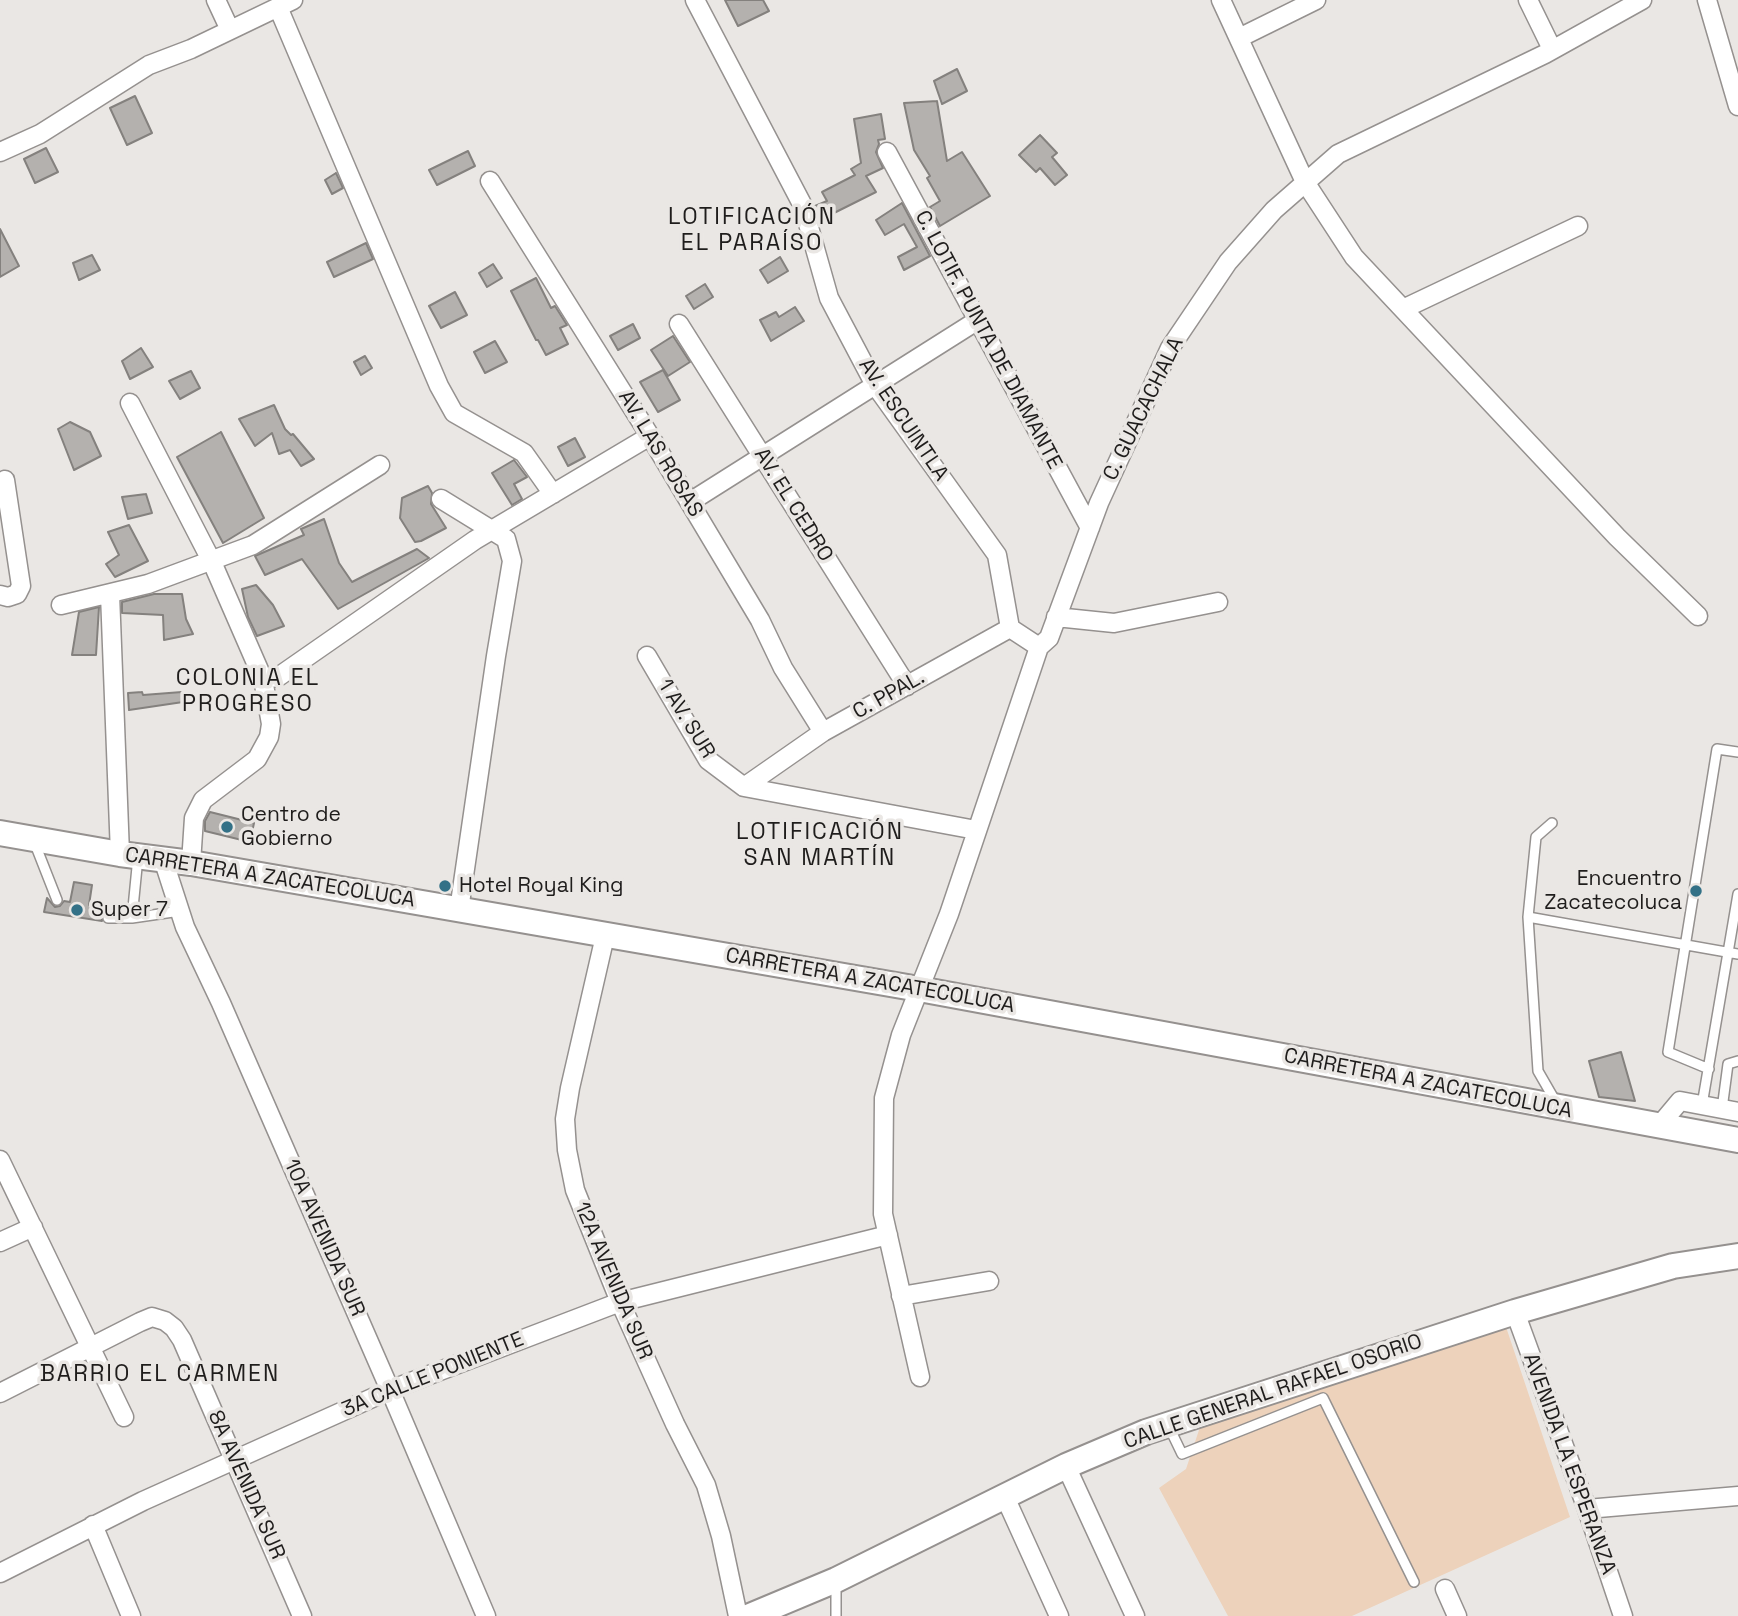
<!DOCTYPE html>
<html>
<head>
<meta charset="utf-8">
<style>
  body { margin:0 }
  canvas { display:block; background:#eae7e4 }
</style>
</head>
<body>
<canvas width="1738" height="1616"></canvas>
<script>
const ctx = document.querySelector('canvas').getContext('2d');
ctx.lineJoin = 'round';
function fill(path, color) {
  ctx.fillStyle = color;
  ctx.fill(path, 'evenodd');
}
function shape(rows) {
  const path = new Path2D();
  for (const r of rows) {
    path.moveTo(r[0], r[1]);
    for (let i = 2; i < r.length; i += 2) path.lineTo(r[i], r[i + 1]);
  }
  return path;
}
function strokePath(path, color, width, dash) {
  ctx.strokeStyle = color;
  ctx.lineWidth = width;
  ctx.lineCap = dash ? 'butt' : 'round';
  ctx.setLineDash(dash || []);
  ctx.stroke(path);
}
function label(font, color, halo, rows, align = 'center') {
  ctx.font = font + ' "Space Grotesk",sans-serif';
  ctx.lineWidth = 7;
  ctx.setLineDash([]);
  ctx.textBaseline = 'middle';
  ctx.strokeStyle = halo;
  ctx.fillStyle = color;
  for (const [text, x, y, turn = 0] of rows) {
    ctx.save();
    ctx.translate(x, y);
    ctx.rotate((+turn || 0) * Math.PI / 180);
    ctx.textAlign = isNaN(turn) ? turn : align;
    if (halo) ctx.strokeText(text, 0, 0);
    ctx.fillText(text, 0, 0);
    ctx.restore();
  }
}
const green = shape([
  [1506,1327,1570,1517,1352,1616,1228,1616,1159,1488,1186,1469,1201,1424]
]);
const building = shape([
  [725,0,763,0,769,11,738,26,725,0],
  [957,69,967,91,942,104,934,81,957,69],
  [135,96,152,133,127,145,110,108,135,96],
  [937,101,947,161,962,152,990,196,940,226,930,207,940,201,927,178,930,176,914,150,904,103,937,101],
  [881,114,885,139,878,140,879,144,876,152,883,168,866,176,876,192,832,214,828,221,820,225,815,206,827,201,822,192,855,175,851,169,861,163,854,119,881,114],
  [1040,135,1057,153,1052,157,1067,175,1055,185,1040,168,1036,172,1019,155,1040,135],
  [46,148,58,172,35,183,24,159,46,148],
  [468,151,475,166,437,185,429,170,468,151],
  [336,173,343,188,332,194,325,180,336,173],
  [902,203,930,256,904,270,898,257,917,247,904,224,885,235,876,220,902,203],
  [0,229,19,266,0,277,0,229],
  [366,243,373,259,334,277,327,262,366,243],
  [92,255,100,270,79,280,73,263,92,255],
  [780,257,788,271,768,283,760,270,780,257],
  [493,264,502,278,487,287,479,273,493,264],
  [536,278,551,308,555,306,567,325,560,328,568,344,546,355,538,340,536,340,511,291,536,278],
  [705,284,713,297,694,309,686,296,705,284],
  [455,292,467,315,441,328,429,306,455,292],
  [795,307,804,321,771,341,760,320,776,312,779,317,795,307],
  [633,324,640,338,618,350,610,336,633,324],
  [673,336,690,362,668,376,651,350,673,336],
  [495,341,507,362,485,373,474,352,495,341],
  [141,348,153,367,130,379,122,361,141,348],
  [365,356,372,368,361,375,354,362,365,356],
  [663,370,680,400,658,412,640,382,663,370],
  [191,371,200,388,180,399,169,381,191,371],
  [274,405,285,429,291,435,293,434,314,459,301,466,290,450,279,454,272,433,255,446,239,419,274,405],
  [70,422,90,432,101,456,74,470,58,429,70,422],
  [221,432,264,518,223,543,177,457,221,432],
  [575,438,585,457,568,466,558,447,575,438],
  [514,460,527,477,514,484,522,499,512,505,492,473,514,460],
  [428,486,432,493,431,504,446,528,421,541,415,542,400,518,402,498,428,486],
  [146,494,152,513,128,519,122,497,146,494],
  [324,519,339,563,352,582,417,549,429,558,338,609,302,559,265,575,255,556,304,535,301,529,324,519],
  [129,525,148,561,115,577,106,564,119,555,108,532,129,525],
  [256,585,273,605,284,626,257,636,248,617,242,589,256,585],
  [154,594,182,594,186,619,193,634,164,640,163,615,122,613,122,602,154,594],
  [99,607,96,655,72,655,79,612,99,607],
  [142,692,143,695,182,692,183,702,129,710,128,693,142,692],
  [210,812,254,823,250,842,205,831,205,821,210,812],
  [74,882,92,885,89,905,109,908,109,911,102,914,102,921,44,912,47,898,55,907,60,906,64,901,70,902,74,882],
  [1621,1052,1635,1101,1599,1097,1589,1061,1621,1052]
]);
const service = shape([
  [1552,823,1536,837,1528,917,1538,1071,1557,1104],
  [35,844,57,900],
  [1528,917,1738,954],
  [108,918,132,918,138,857],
  [132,918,180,911],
  [1709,1069,1668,1052,1717,749,1738,752],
  [1702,1105,1738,894],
  [1722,1109,1728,1064,1738,1061],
  [1169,1427,1182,1454,1323,1398,1414,1582],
  [836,1582,836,1616]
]);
const minor = shape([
  [216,0,230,30],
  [695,0,803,206,829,298,875,385,997,555,1010,628],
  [1221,0,1305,182,1354,257,1617,537,1698,616],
  [1528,0,1552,49],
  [1707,0,1738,106],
  [278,7,439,386,454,413,524,453,553,494],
  [1239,38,1316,0],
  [0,152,40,134,149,65,191,49,293,0],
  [887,152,1090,528],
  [490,181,650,436,760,620,783,668,823,732],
  [1403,309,1578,226],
  [679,324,907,686],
  [130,403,212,562,263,679,271,724,269,737,257,759,203,800,194,818,191,863],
  [441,499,506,539,512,561,496,656,459,910],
  [690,502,978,320],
  [110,594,120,854],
  [0,595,8,597,17,594,21,586,5,480],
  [61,605,148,584,253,545,380,465],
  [1056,617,1114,623,1218,602],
  [647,656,708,760,744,787,976,830],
  [263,679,278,677,475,540,650,436],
  [744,787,823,732,1010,628,1039,647],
  [163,859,185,927,221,1003,390,1390,486,1616],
  [605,936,570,1088,565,1119,567,1150,575,1190,620,1302,675,1424,706,1485,721,1536,738,1616],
  [1659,1126,1680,1101,1738,1112],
  [0,1160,124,1417],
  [0,1242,33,1227],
  [901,1296,989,1281],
  [1515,1312,1587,1509,1623,1616],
  [920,1377,883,1214,884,1098,901,1035,949,914,1039,647,1049,638,1099,503,1170,348,1228,262,1274,210,1338,154,1545,54,1642,0],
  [0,1393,140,1322,152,1317,165,1321,174,1328,182,1340,302,1616],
  [1066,1466,1135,1616],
  [1005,1497,1059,1616],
  [1587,1509,1738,1496],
  [93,1525,131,1616],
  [0,1573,143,1501,390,1390,620,1302,888,1235],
  [1445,1589,1457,1616]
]);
const secondary = shape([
  [0,833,120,854,191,863,919,989,1738,1140],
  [750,1616,836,1580,1066,1466,1146,1432,1515,1312,1673,1266,1738,1256]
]);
const markers = [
  [227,827,7,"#337187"],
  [445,886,7,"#337187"],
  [1696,891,7,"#337187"],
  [77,910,7,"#337187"]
];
const streetNames = [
  ["C. LOTIF. PUNTA DE DIAMANTE",988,340,62],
  ["C. GUACACHALA",1144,409,-64],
  ["AV. ESCUINTLA",903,420,56],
  ["AV. LAS ROSAS",660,454,59],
  ["AV. EL CEDRO",793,505,58],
  ["C. PPAL.",889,695,-29],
  ["1 AV. SUR",686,719,58],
  ["CARRETERA A ZACATECOLUCA",270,878,9],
  ["CARRETERA A ZACATECOLUCA",870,981,10],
  ["CARRETERA A ZACATECOLUCA",1428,1084,11],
  ["10A AVENIDA SUR",324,1238,66],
  ["12A AVENIDA SUR",613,1281,67],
  ["3A CALLE PONIENTE",433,1375,-22],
  ["CALLE GENERAL RAFAEL OSORIO",1273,1392,-19],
  ["AVENIDA LA ESPERANZA",1569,1464,70],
  ["8A AVENIDA SUR",246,1485,66]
];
const poiNames = [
  ["Centro de",241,815],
  ["Gobierno",241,839],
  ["Encuentro",1682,879,"right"],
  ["Zacatecoluca",1682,903,"right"],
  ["Hotel Royal King",459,886],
  ["Super 7",91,910]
];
const neighbourhoodNames = [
  ["LOTIFICACIÓN",752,218],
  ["EL PARAÍSO",752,244],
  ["COLONIA EL",248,679],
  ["PROGRESO",248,705],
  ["LOTIFICACIÓN",820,833],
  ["SAN MARTÍN",820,859],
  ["BARRIO EL CARMEN",160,1375]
];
fill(green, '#edd2bb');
fill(building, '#b4b1ae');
strokePath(building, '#84817e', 2);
strokePath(service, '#95918f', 12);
strokePath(minor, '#95918f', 21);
strokePath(secondary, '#95918f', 28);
strokePath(service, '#fff', 9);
strokePath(minor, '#fff', 18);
strokePath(secondary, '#fff', 24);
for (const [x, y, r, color] of markers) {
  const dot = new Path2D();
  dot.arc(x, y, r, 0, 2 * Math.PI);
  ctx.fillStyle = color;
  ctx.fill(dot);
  strokePath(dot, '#eae7e4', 2.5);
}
label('21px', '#1f1d1c', '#eae7e4', streetNames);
label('21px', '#1f1d1c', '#eae7e4', poiNames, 'left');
ctx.letterSpacing = '2px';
label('23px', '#1f1d1c', '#eae7e4', neighbourhoodNames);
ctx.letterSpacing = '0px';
</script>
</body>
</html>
